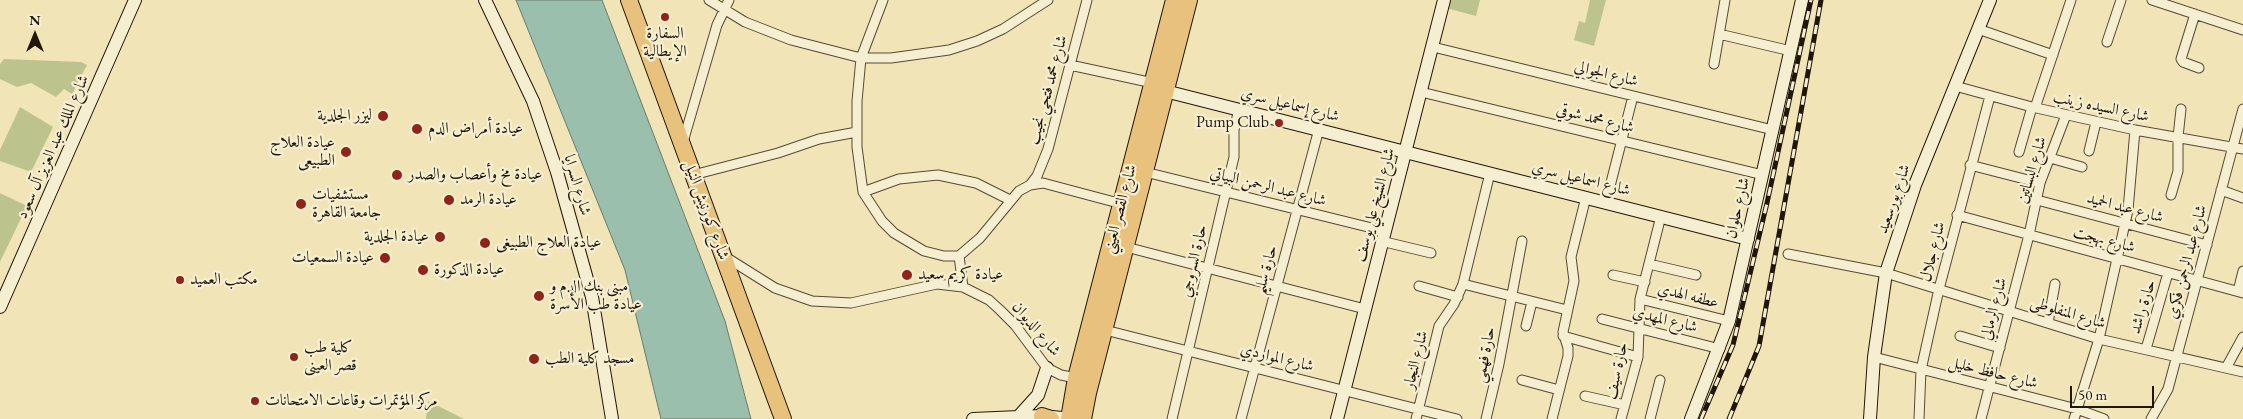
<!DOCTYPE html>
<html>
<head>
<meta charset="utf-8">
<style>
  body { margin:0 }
  #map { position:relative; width:2243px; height:419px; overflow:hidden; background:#f1e5b8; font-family:"EB Garamond",serif }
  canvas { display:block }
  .north { position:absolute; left:10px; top:10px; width:50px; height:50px; -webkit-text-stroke:4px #f6eed1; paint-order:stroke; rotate:0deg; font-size:14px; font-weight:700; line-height:20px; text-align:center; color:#201609 }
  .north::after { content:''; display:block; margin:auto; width:18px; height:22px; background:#201609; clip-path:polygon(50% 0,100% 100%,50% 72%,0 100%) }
  .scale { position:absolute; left:2070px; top:386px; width:84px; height:22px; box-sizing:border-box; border:2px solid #201609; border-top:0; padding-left:6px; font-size:15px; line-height:18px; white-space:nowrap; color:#201609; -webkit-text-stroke:4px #f6eed1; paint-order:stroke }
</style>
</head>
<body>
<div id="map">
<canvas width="2243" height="419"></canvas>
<div class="north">N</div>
<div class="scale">50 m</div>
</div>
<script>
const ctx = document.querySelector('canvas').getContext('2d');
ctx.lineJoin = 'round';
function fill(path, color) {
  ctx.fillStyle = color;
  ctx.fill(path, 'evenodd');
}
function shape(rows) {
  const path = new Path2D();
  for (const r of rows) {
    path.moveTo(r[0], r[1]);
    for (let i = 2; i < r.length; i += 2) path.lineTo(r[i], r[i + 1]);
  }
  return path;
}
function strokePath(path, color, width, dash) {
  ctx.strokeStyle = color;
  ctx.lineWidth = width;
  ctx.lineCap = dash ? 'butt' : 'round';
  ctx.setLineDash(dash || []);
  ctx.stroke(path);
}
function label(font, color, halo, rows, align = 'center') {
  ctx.font = font + ' "EB Garamond",Amiri,serif';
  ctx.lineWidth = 4.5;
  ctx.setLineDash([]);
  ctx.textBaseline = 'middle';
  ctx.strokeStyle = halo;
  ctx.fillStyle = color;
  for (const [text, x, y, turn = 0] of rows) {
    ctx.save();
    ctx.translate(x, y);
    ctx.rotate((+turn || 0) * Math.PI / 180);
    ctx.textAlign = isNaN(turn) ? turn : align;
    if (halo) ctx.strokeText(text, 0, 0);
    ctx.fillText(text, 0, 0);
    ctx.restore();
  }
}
const green = shape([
  [1448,0,1480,0,1476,16,1446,8],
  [1590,0,1606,0,1594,46,1574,40,1579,21,1585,23],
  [4,59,81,62,87,65,72,94,64,89,56,97,31,83,17,87,0,79,0,64],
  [20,107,53,127,31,172,0,161,0,150],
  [0,193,27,206,0,262],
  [428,401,464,419,426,419]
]);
const water = shape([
  [516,0,602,0,725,321,751,419,661,419,625,270,516,0]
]);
const street = shape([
  [709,0,745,22,791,40,861,58,891,58,949,50,977,41,1003,29,1048,0],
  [883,0,861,58,857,101,857,147,863,192,882,221,894,233,924,251,944,256,959,256,980,238,1019,191,1030,185,1043,183,1122,204],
  [2152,0,2243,30],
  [2195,14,2181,59,2183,62,2199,68],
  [1978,29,2053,55],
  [1719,34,1791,51],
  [2107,42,2121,0],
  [1433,47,1773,130],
  [1714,64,1725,0],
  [1070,65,1153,83],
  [1955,86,2032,107,2135,130,2243,149],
  [1421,92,1763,175],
  [2035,108,2071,0],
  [683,142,717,25,729,0],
  [2089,151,2096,122],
  [2019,152,2032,107],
  [2050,158,2082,167],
  [1970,165,2040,183],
  [1145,172,1384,231],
  [693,175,778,153,819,139,857,132],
  [1030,185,1037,176,1048,149,1087,0],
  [2221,190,2243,198],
  [863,192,899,179,938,175,976,183,1010,200],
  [2171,195,2178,171,2178,137,2181,109],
  [2037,200,2207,245],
  [1606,202,1633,96],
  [1957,215,2243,293],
  [1381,241,1431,253],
  [1126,247,1365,309],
  [1788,254,1886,273,2099,339,2243,372],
  [724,256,775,288,812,301,851,303,937,284,963,287,989,300,1000,310,1015,325,1047,368,1061,375,1076,378],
  [959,256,963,287],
  [1649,264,1696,275],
  [1613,275,1645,282],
  [1463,284,1567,310],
  [1419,286,1458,297],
  [2238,291,2243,271],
  [1640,299,1729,321],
  [1602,319,1720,349],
  [2048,323,2055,284],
  [1526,326,1532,302],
  [1101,329,1457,419],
  [1563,336,1638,357],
  [1960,336,2000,348],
  [2146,349,2168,273],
  [1874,357,2077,409,2104,419],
  [2226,368,2243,337],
  [1522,380,1559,390],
  [1585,396,1625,405],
  [1172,419,1234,157,1234,130,1239,109],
  [1241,419,1319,129],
  [1416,419,1439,326,1454,304,1463,284,1490,173],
  [1486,419,1499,364,1522,241],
  [1552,419,1568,356,1568,348,1563,332,1574,281,1571,257,1586,197],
  [1621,419,1638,357,1640,299,1661,216],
  [1650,419,1660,380],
  [1919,419,1921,370,1939,289,1990,96],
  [1981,419,2029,235,2040,183,2066,115],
  [2074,419,2099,339,2128,210,2135,130],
  [2151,419,2168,389,2243,109]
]);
const secondary = shape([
  [485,0,533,101,557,172,592,297,612,419],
  [1165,91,1748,239],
  [0,307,135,0],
  [1019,416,1038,395,1047,368],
  [973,419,1042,416,1072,419],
  [1337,419,1444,0],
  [1691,419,1729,321,1802,0],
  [1870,419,1874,357,1886,273,1915,185,1990,0]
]);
const highway = shape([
  [629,0,783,419],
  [1042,416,1051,419],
  [1069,419,1076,378,1174,0],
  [1083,419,1088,393,1189,0]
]);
const rail = shape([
  [1701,419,1733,345,1767,203,1811,0],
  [1729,419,1759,346,1821,0]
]);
const markers = [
  [665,17,5,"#8f2418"],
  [383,116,6,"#8f2418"],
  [1279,123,5,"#8f2418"],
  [417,129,6,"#8f2418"],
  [346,152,6,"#8f2418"],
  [397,175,6,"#8f2418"],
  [449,200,6,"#8f2418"],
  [301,204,6,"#8f2418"],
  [440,237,6,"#8f2418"],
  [485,243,6,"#8f2418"],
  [385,258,6,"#8f2418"],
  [423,270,6,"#8f2418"],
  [907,275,6,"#8f2418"],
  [180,280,5,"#8f2418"],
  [539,296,6,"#8f2418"],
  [294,357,5,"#8f2418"],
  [534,359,6,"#8f2418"],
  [255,401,5,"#8f2418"]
];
const poiNames = [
  ["السفارة",665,34,"center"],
  ["الإيطالية",665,52,"center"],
  ["ليزر الجلدية",372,116,"right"],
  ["Pump Club",1269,123,"right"],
  ["عيادة أمراض الدم",428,129],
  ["عيادة العلاج",335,143,"right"],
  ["الطبيعى",335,161,"right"],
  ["عيادة مخ وأعصاب والصدر",408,175],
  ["مستشفيات",312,195],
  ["جامعة القاهرة",312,213],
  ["عيادة الرمد",460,200],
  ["عيادة الجلدية",429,237,"right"],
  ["عيادة العلاج الطبيغى",496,243],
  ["عيادة السمعيات",374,258,"right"],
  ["عيادة الذكورة",434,270],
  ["عيادة كريم سعيد",918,275],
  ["مكتب العميد",190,280],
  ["مبنى بنك الدم و",550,287],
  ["عيادة طب الأسرة",550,305],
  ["كلية طب",304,348],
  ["قصر العينى",304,366],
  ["مسجد كلية الطب",545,359],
  ["مركز المؤتمرات وقاعات الامتحانات",265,401]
];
const streetNames = [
  ["شارع الجوالي",1606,74,14],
  ["شارع محمد فتحي نجيب",1048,90,-75],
  ["شارع إسماعيل سري",1290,105,14],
  ["شارع السيده زينب",2101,107,12],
  ["شارع محمد شوقي",1595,119,14],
  ["شارع الملك عبد العزيز آل سعود",53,147,-66],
  ["شارع البساتين",2032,170,-73],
  ["شارع اسماعيل سري",1581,179,14],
  ["شارع السرايا",577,185,74],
  ["شارع عبد الرحمن البياتي",1268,187,14],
  ["شارع بورسعيد",1894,199,-71],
  ["شارع الشيخ علي يوسف",1375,205,-75],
  ["شارع حلوان",1738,208,-77],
  ["شارع عبد الحميد",2125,208,15],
  ["شارع القصر العيني",1120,209,-75],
  ["شارع كورنيش النيل",706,210,70],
  ["شارع بهجت",2104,240,15],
  ["شارع جلال",1933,252,-76],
  ["حارة السروجي",1194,261,-77],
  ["شارع عبد الرحمن فكري",2187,262,-75],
  ["حارة سليم",1266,270,-75],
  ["عطفه الهدي",1688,296,14],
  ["حارة راشد",2143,307,-73],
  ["شارع الرمالي",1994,309,-75],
  ["شارع المنفلوطى",2068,313,17],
  ["شارع المهدي",1665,320,14],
  ["شارع الديوان",1036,329,50],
  ["حارة فهمي",1485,355,-79],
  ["شارع المواردي",1277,358,14],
  ["شارع النجار",1416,360,-76],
  ["حارة سيف",1617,371,-78],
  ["شارع حافظ خليل",1993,373,14]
];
fill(green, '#bdc38d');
fill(water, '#9bbfad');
strokePath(water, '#6a7b6b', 1);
strokePath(street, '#544a35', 11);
strokePath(secondary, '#201609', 14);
strokePath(highway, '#201609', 18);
strokePath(street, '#f6eed1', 9);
strokePath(secondary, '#f6eed1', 12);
strokePath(highway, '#e8c27c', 16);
strokePath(rail, '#201609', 5);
strokePath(rail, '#f6eed1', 3, [9]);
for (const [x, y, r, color] of markers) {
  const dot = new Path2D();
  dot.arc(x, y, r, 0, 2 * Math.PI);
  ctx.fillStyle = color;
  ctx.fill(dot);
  strokePath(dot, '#f6eed1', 2);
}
label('16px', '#201609', '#f6eed1', poiNames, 'left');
label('16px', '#201609', '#f6eed1', streetNames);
</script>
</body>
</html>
